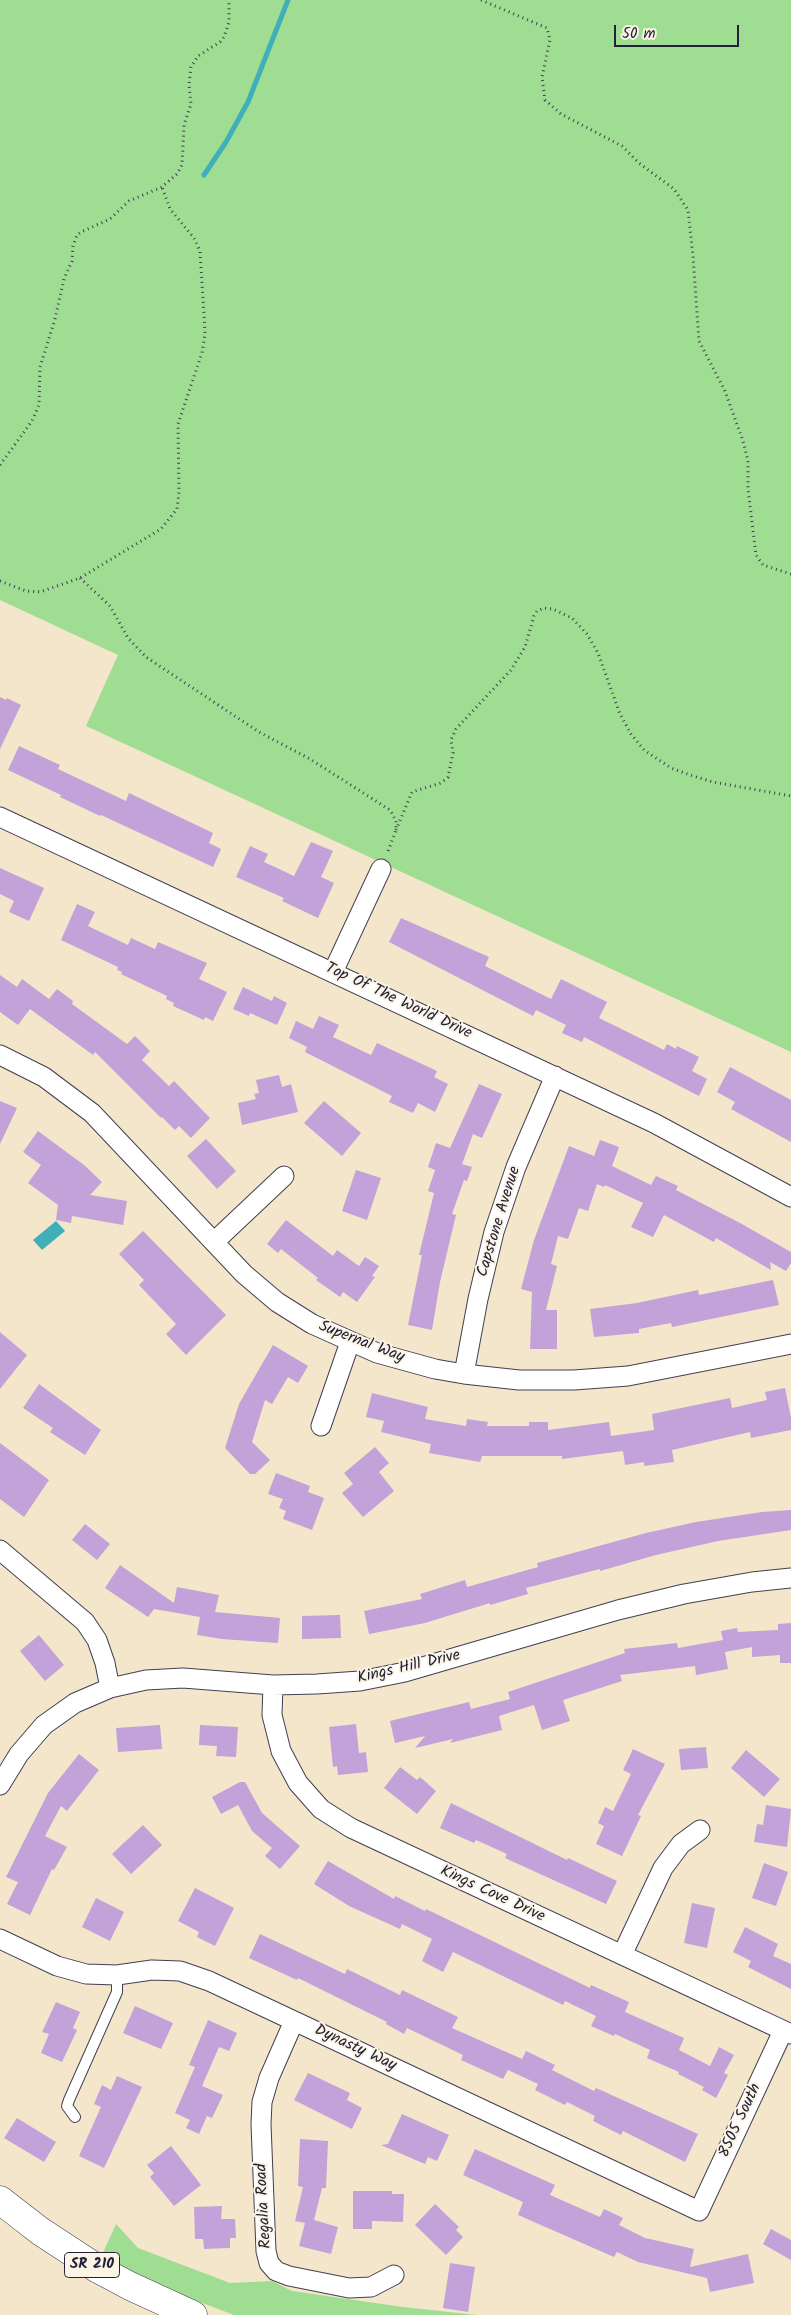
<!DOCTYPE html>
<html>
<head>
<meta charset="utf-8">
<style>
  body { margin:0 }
  #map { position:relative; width:791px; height:2315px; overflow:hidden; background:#f4e6cb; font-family:Kalam,sans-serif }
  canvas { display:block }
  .scale { position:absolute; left:614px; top:25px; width:125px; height:22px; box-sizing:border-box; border:2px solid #22223b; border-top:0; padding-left:6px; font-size:15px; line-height:18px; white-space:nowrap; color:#22223b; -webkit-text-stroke:4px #fcf5e5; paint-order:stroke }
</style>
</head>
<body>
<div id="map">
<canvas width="791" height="2315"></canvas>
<div class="scale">50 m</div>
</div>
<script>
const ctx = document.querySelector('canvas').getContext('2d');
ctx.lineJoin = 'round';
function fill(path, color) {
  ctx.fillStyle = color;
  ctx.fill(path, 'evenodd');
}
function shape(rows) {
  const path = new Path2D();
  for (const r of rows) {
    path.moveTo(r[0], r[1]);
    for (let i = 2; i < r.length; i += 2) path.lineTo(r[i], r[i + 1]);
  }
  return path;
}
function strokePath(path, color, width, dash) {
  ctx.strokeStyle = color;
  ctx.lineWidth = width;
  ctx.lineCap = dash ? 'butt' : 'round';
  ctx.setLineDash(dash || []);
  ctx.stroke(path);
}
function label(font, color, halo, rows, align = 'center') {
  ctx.font = font + ' Kalam,sans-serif';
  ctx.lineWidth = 4;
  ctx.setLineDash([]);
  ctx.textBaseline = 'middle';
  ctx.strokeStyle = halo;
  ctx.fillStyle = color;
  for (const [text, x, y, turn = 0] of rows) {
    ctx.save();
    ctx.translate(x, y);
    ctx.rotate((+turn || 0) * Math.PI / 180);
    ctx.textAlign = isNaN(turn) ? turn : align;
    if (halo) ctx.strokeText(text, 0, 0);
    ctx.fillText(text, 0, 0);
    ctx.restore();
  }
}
const green = shape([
  [0,0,791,0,791,1052,86,726,118,655,0,600],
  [116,2224,138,2248,230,2283,272,2281,292,2291,403,2307,477,2315,234,2315,184,2296,126,2270,102,2255]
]);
const water = shape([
  [56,1221,65,1231,42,1250,33,1240]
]);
const stream = shape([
  [204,175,226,142,248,102,288,0]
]);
const building = shape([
  [0,697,6,700,7,698,21,705,0,749],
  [19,746,60,765,58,769,126,801,129,793,213,833,209,843,221,849,213,867,101,815,100,816,60,797,61,795,8,770],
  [311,842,333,851,321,877,334,883,318,918,282,901,284,898,236,877,250,846,268,854,264,862,294,876],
  [0,868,44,888,29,921,9,912,14,901,0,894],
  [77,904,95,912,88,926,128,945,131,938,155,949,158,942,207,963,199,979,227,992,213,1021,205,1017,204,1020,173,1006,174,1003,166,999,167,996,121,974,122,972,117,970,118,967,61,940],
  [401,918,489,957,485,966,551,999,561,979,607,1002,599,1018,664,1050,667,1044,676,1049,677,1046,699,1057,692,1071,707,1079,699,1096,584,1037,582,1042,562,1033,566,1025,536,1010,533,1016,389,942],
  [0,975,17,987,22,979,49,999,57,989,73,1001,72,1004,127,1044,135,1036,150,1051,142,1060,169,1086,174,1081,210,1118,191,1138,179,1126,175,1130,162,1117,161,1118,95,1052,93,1055,30,1009,18,1025,0,1012],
  [243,987,272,1001,274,996,287,1003,277,1025,250,1013,249,1016,233,1009],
  [319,1016,339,1025,333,1037,371,1055,377,1043,437,1071,434,1077,448,1084,435,1112,418,1103,413,1113,389,1102,392,1096,305,1052,307,1047,289,1038,296,1021,313,1029],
  [730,1067,791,1100,791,1142,731,1109,735,1102,717,1092],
  [279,1075,282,1087,291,1084,298,1112,242,1125,238,1103,256,1099,254,1094,259,1093,256,1080],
  [479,1084,502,1094,482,1138,473,1134,462,1164,472,1167,467,1181,464,1180,452,1214,456,1215,440,1282,432,1330,408,1325,422,1255,419,1255,434,1193,428,1191,435,1170,428,1167,436,1143,450,1148],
  [0,1101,17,1108,0,1144],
  [324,1101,361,1133,342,1156,304,1123],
  [38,1131,84,1165,102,1182,90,1195,127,1201,123,1225,72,1216,71,1223,56,1220,58,1205,28,1183,41,1165,23,1152],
  [206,1139,236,1171,217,1189,187,1156],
  [600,1140,619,1147,612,1166,651,1185,656,1176,678,1186,676,1190,740,1223,791,1252,791,1263,786,1271,770,1262,771,1270,716,1238,714,1242,664,1215,653,1237,631,1227,643,1203,605,1185,604,1187,597,1184,588,1211,579,1208,568,1239,558,1236,551,1264,557,1266,546,1310,557,1310,557,1349,530,1349,532,1292,521,1289,534,1240,569,1146,594,1156],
  [356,1170,381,1178,367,1220,342,1211],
  [286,1220,333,1256,337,1250,359,1266,365,1257,379,1266,372,1276,375,1277,357,1302,343,1292,340,1297,316,1280,318,1278,281,1249,278,1253,267,1244],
  [143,1231,226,1315,186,1355,166,1334,176,1324,139,1285,144,1280,119,1254],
  [773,1280,779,1305,672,1327,671,1323,639,1329,639,1333,594,1337,590,1309,637,1303,698,1290,699,1295],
  [0,1332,27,1355,0,1389],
  [273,1345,308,1366,298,1383,288,1377,272,1404,265,1400,252,1442,270,1460,255,1474,250,1474,225,1448,239,1404],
  [39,1384,101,1430,85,1455,50,1432,53,1428,23,1408],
  [785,1388,791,1418,791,1430,751,1438,750,1432,672,1450,674,1462,644,1466,644,1462,625,1465,623,1451,562,1459,562,1456,482,1456,480,1462,429,1453,431,1444,381,1432,384,1421,366,1417,372,1393,428,1407,425,1419,466,1426,467,1419,488,1422,487,1426,529,1426,529,1422,548,1422,548,1430,609,1422,611,1436,654,1430,652,1414,730,1398,732,1408,767,1400,765,1392],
  [0,1443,49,1480,24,1517,0,1499],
  [375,1447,389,1463,379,1472,394,1491,363,1517,342,1493,353,1484,344,1473],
  [276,1473,310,1486,308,1492,324,1498,312,1530,283,1519,286,1511,279,1508,283,1499,268,1494],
  [791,1510,791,1530,718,1541,656,1555,600,1571,600,1569,526,1588,528,1594,490,1605,490,1603,425,1623,369,1634,364,1611,422,1599,420,1594,465,1580,467,1587,538,1567,537,1563,646,1533,696,1522,762,1512],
  [85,1524,110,1544,97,1560,72,1540],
  [120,1565,174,1603,177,1587,219,1595,215,1612,280,1618,278,1643,222,1639,197,1635,200,1617,154,1609,148,1617,105,1588],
  [340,1615,341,1638,302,1639,302,1616],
  [791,1623,791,1663,780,1663,780,1655,752,1657,752,1647,725,1652,728,1669,696,1675,695,1666,620,1675,622,1681,563,1700,570,1721,542,1730,534,1705,499,1716,502,1730,450,1743,453,1739,415,1748,425,1736,395,1743,390,1721,469,1702,471,1709,510,1699,508,1692,625,1653,624,1649,677,1643,678,1648,723,1640,721,1631,737,1628,738,1632,778,1630,778,1624],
  [39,1635,64,1665,45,1681,20,1651],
  [356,1724,359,1753,366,1752,368,1772,338,1775,337,1766,333,1767,329,1727],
  [160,1725,162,1749,118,1752,116,1728],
  [200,1725,238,1727,236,1757,216,1756,217,1746,199,1745],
  [706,1747,708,1768,681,1770,679,1749],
  [633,1749,665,1764,638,1815,641,1816,622,1856,596,1844,604,1826,598,1823,605,1807,613,1811,631,1774,623,1770],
  [746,1750,780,1779,764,1797,731,1768],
  [79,1754,99,1770,67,1811,61,1806,45,1836,67,1847,54,1870,52,1869,30,1915,7,1904,18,1882,6,1877,48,1793],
  [400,1767,417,1780,420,1777,436,1791,417,1814,384,1788],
  [240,1782,245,1782,262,1813,300,1846,280,1869,265,1856,272,1848,252,1831,238,1805,221,1814,212,1797],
  [451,1803,567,1860,568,1858,617,1881,606,1904,505,1858,507,1854,476,1840,474,1843,440,1828],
  [766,1805,791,1809,787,1847,754,1842,757,1824,763,1825],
  [143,1825,162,1845,131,1874,112,1854],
  [328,1861,394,1899,395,1896,425,1911,426,1909,590,1988,591,1985,629,2002,625,2012,684,2038,679,2050,710,2066,719,2047,734,2055,724,2073,728,2075,716,2098,702,2090,704,2087,678,2074,679,2072,647,2058,650,2050,615,2034,614,2036,591,2026,596,2016,565,2001,563,2005,453,1952,443,1972,422,1961,432,1939,402,1924,400,1929,349,1906,314,1884],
  [764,1863,788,1872,776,1906,752,1898],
  [195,1888,234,1908,215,1946,197,1937,199,1932,178,1921],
  [96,1898,124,1912,110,1941,82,1927],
  [692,1903,715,1908,707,1948,684,1943],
  [745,1927,778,1944,773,1956,791,1964,791,1989,748,1967,751,1961,733,1952],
  [260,1934,345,1974,347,1969,400,1995,402,1990,458,2017,452,2028,522,2059,526,2051,555,2065,552,2070,594,2091,596,2088,698,2134,685,2162,623,2131,621,2135,593,2121,595,2116,567,2102,565,2105,535,2090,538,2084,508,2070,503,2079,461,2060,463,2055,407,2028,404,2034,386,2024,387,2022,298,1978,297,1980,249,1958],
  [56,2002,80,2012,73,2028,77,2030,62,2062,41,2053,49,2034,42,2032],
  [135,2006,173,2023,161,2049,123,2033],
  [208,2020,237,2033,229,2051,219,2047,202,2086,223,2095,212,2118,207,2116,199,2134,186,2128,190,2120,175,2113,195,2067,189,2065],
  [308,2073,350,2093,347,2100,362,2108,352,2129,294,2100],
  [117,2076,142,2087,104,2168,79,2156,101,2107,94,2104,102,2085,111,2090],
  [402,2114,449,2135,437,2161,428,2157,425,2164,381,2145,388,2144],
  [17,2118,56,2142,44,2162,4,2138],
  [300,2139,328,2141,326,2188,322,2188,314,2220,338,2227,331,2254,299,2246,305,2223,295,2221,303,2187,298,2186],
  [171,2146,201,2185,174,2206,150,2177,154,2173,147,2165],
  [475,2149,555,2185,550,2195,600,2217,604,2209,623,2218,619,2225,645,2238,694,2249,690,2267,748,2254,754,2283,710,2292,707,2278,638,2262,617,2252,614,2257,518,2215,523,2202,463,2175],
  [353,2191,392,2191,392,2194,404,2194,403,2222,372,2221,372,2229,353,2229],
  [435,2204,459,2227,456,2230,463,2237,446,2255,415,2225],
  [222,2206,221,2219,235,2219,236,2238,230,2238,230,2248,204,2249,203,2239,195,2239,194,2207],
  [771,2229,791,2240,791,2260,763,2244],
  [450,2263,475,2267,468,2312,443,2308]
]);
const path = shape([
  [481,0,547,28,550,40,542,77,545,100,561,114,622,146,639,163,674,189,688,210,693,256,699,341,725,391,743,441,748,461,748,489,756,555,763,565,791,574],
  [0,465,32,421,39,405,40,367,55,319,64,279,72,261,73,246,77,235,81,232,110,219,129,201,162,187,177,174,182,165,184,125,191,104,189,84,191,67,198,56,220,42,224,37,229,22,229,0],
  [80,578,110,606,128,638,146,657,259,732,310,759,390,810,396,821,396,830,387,854],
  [0,581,26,591,40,592,80,578,161,529,177,509,179,492,178,424,202,353,205,334,204,315,200,251,194,238,170,209,162,187],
  [396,830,412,792,441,783,448,777,453,753,451,740,456,729,511,670,525,647,534,616,537,611,544,608,553,609,572,618,587,634,598,653,620,714,631,734,644,750,671,768,693,776,713,782,791,796]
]);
const lane = shape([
  [75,2117,67,2106,69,2100,117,1992,117,1975]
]);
const street = shape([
  [0,817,654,1123,791,1197],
  [333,972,381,869],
  [0,1055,44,1077,92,1113,244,1274,277,1302,312,1324,377,1353,435,1369,464,1374,519,1380,574,1380,628,1376,791,1344],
  [214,1242,284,1176],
  [464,1374,478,1299,494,1232,516,1167,555,1076],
  [321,1426,350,1342],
  [0,1550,85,1622,97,1640,105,1663,110,1688],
  [273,1685,272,1715,281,1751,298,1783,321,1809,351,1828,791,2034],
  [0,1785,19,1754,44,1725,75,1703,110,1688,146,1680,183,1678,273,1685,317,1684,360,1681,405,1672,618,1610,684,1594,752,1582,791,1578],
  [0,1939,57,1966,86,1974,117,1975,152,1970,180,1971,209,1981,699,2211,783,2031],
  [622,1955,663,1868,681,1844,700,1830],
  [294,2021,269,2078,262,2102,261,2124,266,2251,269,2263,276,2271,289,2276,349,2288,371,2287,394,2275]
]);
const primary = shape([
  [0,2200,40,2231,98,2269,130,2286,193,2315]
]);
const shields = [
  [92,2265,55]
];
const shieldNames = [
  ["SR 210",92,2265]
];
const streetNames = [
  ["Top Of The World Drive",398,1002,25],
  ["Capstone Avenue",500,1222,-73],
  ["Supernal Way",361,1343,21],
  ["Kings Hill Drive",409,1668,-13],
  ["Kings Cove Drive",492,1895,25],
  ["Dynasty Way",355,2049,25],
  ["8505 South",741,2121,-65],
  ["Regalia Road",265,2206,-93]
];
fill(green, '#9fdd92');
fill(water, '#3fafba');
strokePath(stream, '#3fafba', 5);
fill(building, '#c2a2d8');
strokePath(lane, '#423f51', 12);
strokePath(street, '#423f51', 21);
strokePath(primary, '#423f51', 29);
strokePath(path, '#423f51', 3, [1, 4]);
strokePath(lane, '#fff', 10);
strokePath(street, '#fff', 19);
strokePath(primary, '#fff', 28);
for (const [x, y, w] of shields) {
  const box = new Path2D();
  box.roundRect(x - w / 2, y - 12.5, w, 25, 4);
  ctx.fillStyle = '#fcf5e5';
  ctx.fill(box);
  strokePath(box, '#22223b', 1);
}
label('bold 15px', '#22223b', null, shieldNames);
label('16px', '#22223b', '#fcf5e5', streetNames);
</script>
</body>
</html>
